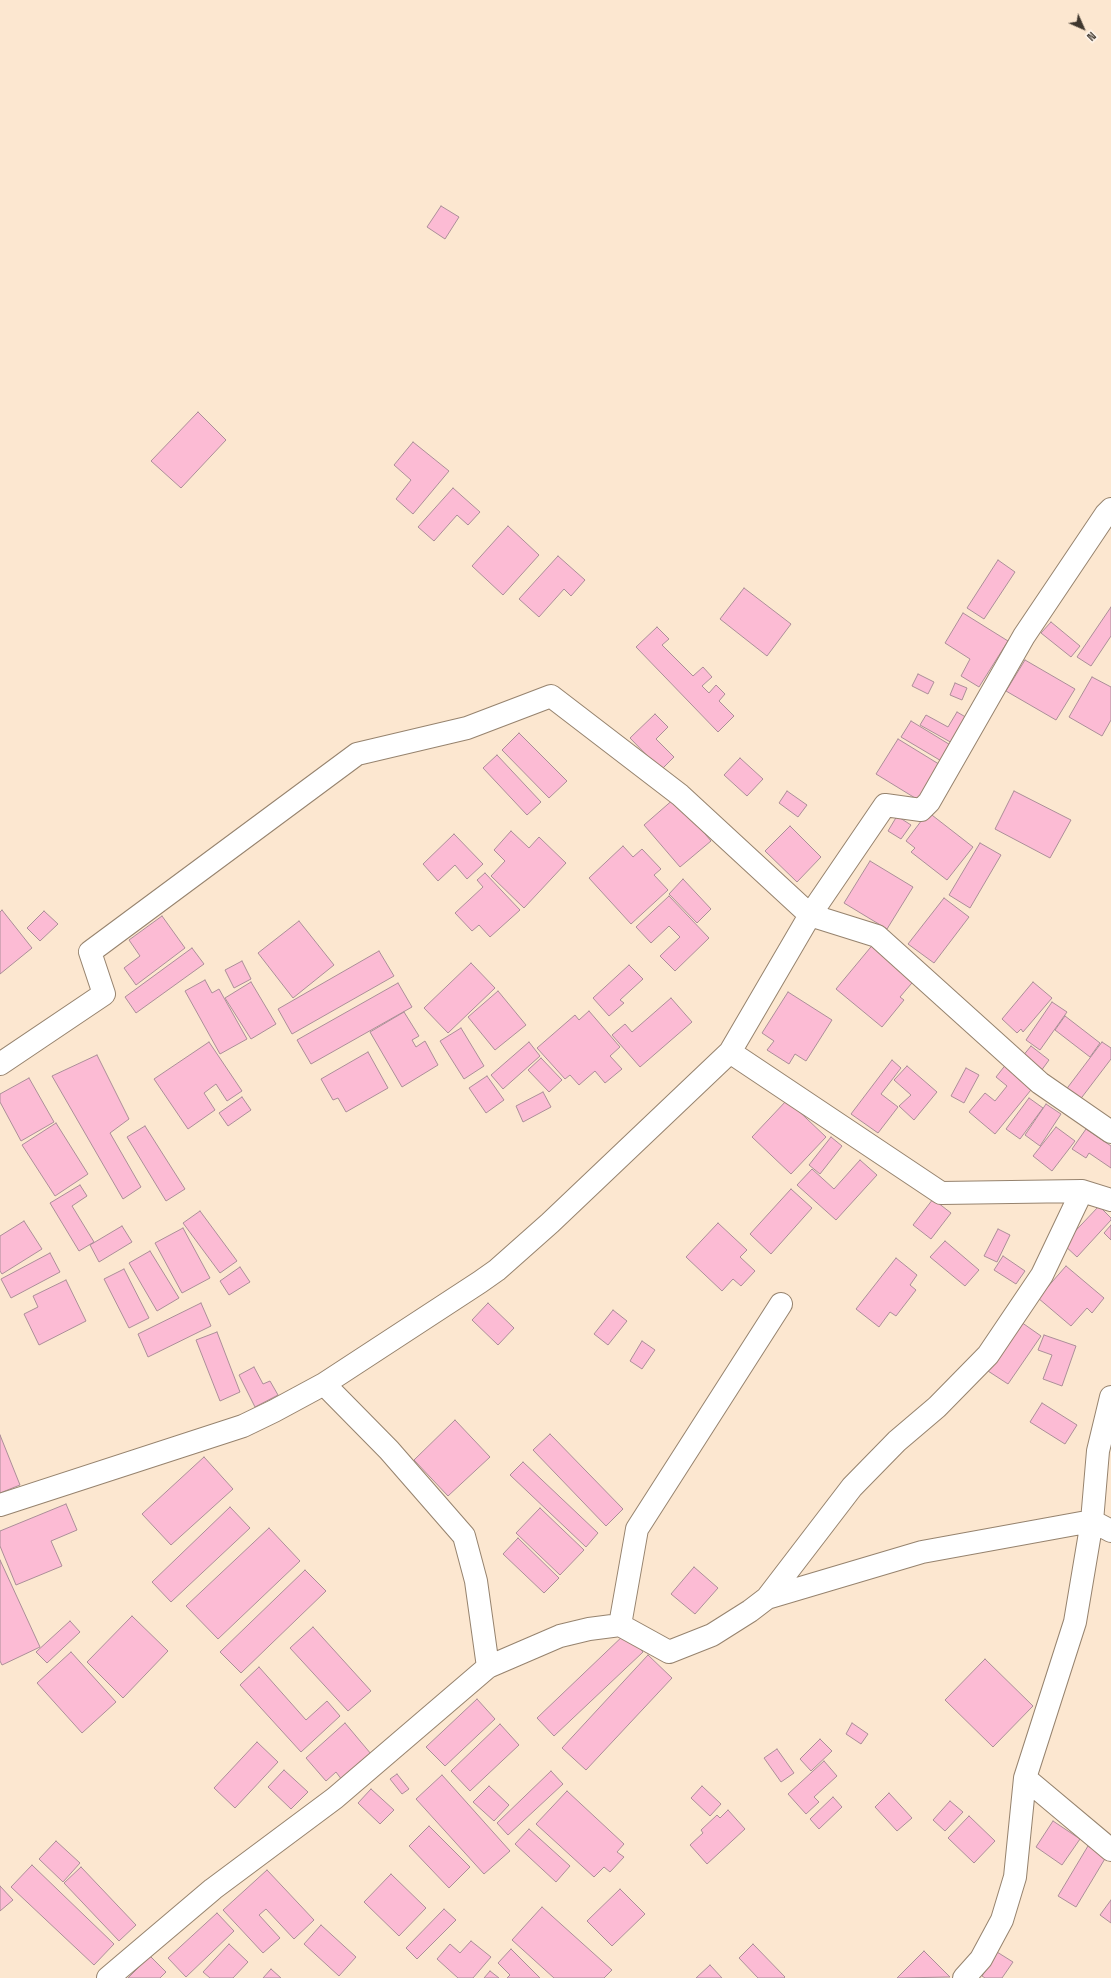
<!DOCTYPE html>
<html>
<head>
<meta charset="utf-8">
<style>
  body { margin:0 }
  #map { position:relative; width:1111px; height:1978px; overflow:hidden; background:#fce7d0; font-family:"Space Grotesk",sans-serif }
  canvas { display:block }
  .north { position:absolute; left:1063px; top:8px; width:40px; height:40px; -webkit-text-stroke:3px #fff6ed; paint-order:stroke; rotate:135deg; font-size:11px; font-weight:700; line-height:16px; text-align:center; color:#3f372e }
  .north::after { content:''; display:block; margin:auto; width:14px; height:18px; background:#3f372e; clip-path:polygon(50% 0,100% 100%,50% 72%,0 100%) }
</style>
</head>
<body>
<div id="map">
<canvas width="1111" height="1978"></canvas>
<div class="north">N</div>
</div>
<script>
const ctx = document.querySelector('canvas').getContext('2d');
ctx.lineJoin = 'round';
function fill(path, color) {
  ctx.fillStyle = color;
  ctx.fill(path, 'evenodd');
}
function shape(rows) {
  const path = new Path2D();
  for (const r of rows) {
    path.moveTo(r[0], r[1]);
    for (let i = 2; i < r.length; i += 2) path.lineTo(r[i], r[i + 1]);
  }
  return path;
}
function strokePath(path, color, width, dash) {
  ctx.strokeStyle = color;
  ctx.lineWidth = width;
  ctx.lineCap = dash ? 'butt' : 'round';
  ctx.setLineDash(dash || []);
  ctx.stroke(path);
}
const building = shape([
  [441,206,459,217,445,239,427,227,441,206],
  [198,412,226,440,181,488,151,461,198,412],
  [413,442,449,471,413,514,396,499,411,480,394,465,413,442],
  [453,488,480,512,468,525,457,515,434,541,418,527,453,488],
  [508,526,539,555,503,595,472,566,508,526],
  [558,556,585,580,571,596,564,589,539,617,519,599,558,556],
  [998,560,1015,572,984,619,967,608,998,560],
  [744,588,791,624,767,656,720,619,744,588],
  [1111,607,1111,636,1091,666,1077,657,1111,607],
  [963,613,1008,641,979,687,961,676,970,659,945,643,963,613],
  [1051,622,1080,646,1071,657,1041,633,1051,622],
  [657,627,669,639,662,645,693,676,703,667,712,677,702,686,709,693,716,685,725,694,719,701,734,716,718,732,636,647,657,627],
  [1025,660,1075,689,1056,720,1006,691,1025,660],
  [918,674,934,682,928,694,912,686,918,674],
  [1092,677,1111,687,1111,720,1102,736,1069,717,1092,677],
  [955,683,967,688,962,700,950,695,955,683],
  [957,712,969,719,954,744,920,725,926,715,948,727,957,712],
  [655,714,668,727,656,739,674,757,661,770,630,738,655,714],
  [911,721,952,746,943,762,901,737,911,721],
  [519,733,567,781,549,798,502,750,519,733],
  [898,739,942,766,920,801,876,774,898,739],
  [497,755,541,802,527,815,483,768,497,755],
  [740,758,763,779,747,796,724,775,740,758],
  [787,791,807,805,798,817,779,803,787,791],
  [1014,791,1071,820,1050,858,995,829,1014,791],
  [675,798,711,841,680,867,644,825,675,798],
  [928,812,973,847,947,880,911,852,915,848,906,841,928,812],
  [897,816,911,825,901,839,888,831,897,816],
  [790,826,821,857,797,882,765,851,790,826],
  [511,831,529,848,539,837,566,863,524,908,491,876,505,861,494,850,511,831],
  [454,834,483,864,467,879,455,865,438,881,423,864,454,834],
  [980,843,1001,855,970,908,949,895,980,843],
  [623,846,633,857,642,849,661,869,654,875,668,890,631,924,589,878,623,846],
  [870,861,913,887,887,929,844,903,870,861],
  [485,873,520,910,490,937,479,925,472,931,455,913,483,887,477,880,485,873],
  [683,879,711,909,697,923,669,894,683,879],
  [669,896,709,938,675,971,660,956,680,937,669,926,651,943,636,927,669,896],
  [944,898,969,917,934,963,908,944,944,898],
  [2,910,32,948,0,974,0,912,2,910],
  [44,911,58,924,40,941,27,928,44,911],
  [162,916,185,948,136,985,124,968,140,956,129,940,162,916],
  [299,921,334,965,293,998,258,953,299,921],
  [875,942,917,977,900,997,904,1000,882,1027,836,989,875,942],
  [192,948,204,964,136,1013,125,997,192,948],
  [379,951,394,976,292,1034,278,1009,379,951],
  [242,961,251,979,234,988,225,970,242,961],
  [471,963,495,988,448,1033,424,1008,471,963],
  [629,965,643,979,620,1000,624,1003,609,1016,593,998,629,965],
  [205,980,212,993,219,989,247,1039,220,1054,185,991,205,980],
  [251,982,276,1024,251,1039,225,998,251,982],
  [1033,982,1052,998,1023,1032,1021,1029,1017,1033,1002,1019,1033,982],
  [398,983,412,1007,311,1064,297,1040,398,983],
  [498,991,526,1025,495,1050,468,1017,498,991],
  [788,992,832,1020,806,1061,795,1054,789,1064,767,1050,774,1041,762,1033,788,992],
  [671,998,692,1022,640,1067,612,1035,625,1024,632,1032,671,998],
  [1052,1002,1067,1012,1040,1050,1026,1040,1052,1002],
  [589,1011,620,1047,610,1056,622,1069,605,1083,595,1071,579,1085,570,1075,565,1079,537,1048,575,1015,579,1020,589,1011],
  [404,1012,419,1036,412,1040,416,1047,425,1041,438,1065,402,1087,370,1032,404,1012],
  [1065,1016,1100,1043,1090,1057,1055,1030,1065,1016],
  [461,1028,484,1066,464,1079,440,1041,461,1028],
  [209,1042,242,1091,227,1101,216,1084,204,1093,215,1110,188,1129,154,1079,209,1042],
  [529,1042,540,1056,503,1089,491,1075,529,1042],
  [1102,1042,1111,1048,1111,1059,1079,1101,1065,1091,1102,1042],
  [1031,1046,1049,1060,1041,1071,1022,1057,1031,1046],
  [368,1052,388,1088,346,1112,338,1098,333,1100,321,1079,368,1052],
  [97,1055,129,1119,110,1133,141,1187,123,1199,52,1076,97,1055],
  [541,1058,562,1080,549,1092,528,1070,541,1058],
  [892,1060,901,1068,881,1094,898,1107,878,1133,851,1114,892,1060],
  [1007,1063,1035,1085,995,1134,969,1112,985,1093,995,1101,1007,1086,996,1077,1007,1063],
  [907,1066,937,1092,914,1120,899,1106,911,1095,894,1080,907,1066],
  [966,1068,979,1075,964,1103,951,1096,966,1068],
  [487,1076,504,1100,486,1113,469,1088,487,1076],
  [29,1078,54,1122,21,1141,0,1102,0,1094,29,1078],
  [543,1092,551,1107,523,1122,516,1106,543,1092],
  [242,1097,251,1110,228,1126,219,1113,242,1097],
  [1029,1098,1043,1108,1020,1139,1006,1129,1029,1098],
  [787,1100,826,1137,791,1174,752,1137,787,1100],
  [1046,1104,1061,1114,1040,1146,1025,1135,1046,1104],
  [56,1123,88,1174,55,1196,22,1145,56,1123],
  [145,1126,185,1189,166,1201,127,1137,145,1126],
  [1056,1127,1075,1141,1052,1171,1033,1156,1056,1127],
  [1086,1129,1111,1146,1111,1168,1089,1153,1086,1158,1072,1149,1086,1129],
  [831,1137,842,1146,820,1174,809,1165,831,1137],
  [860,1160,877,1175,836,1220,797,1185,812,1169,834,1189,860,1160],
  [80,1185,87,1196,72,1206,94,1242,79,1251,50,1203,80,1185],
  [791,1189,812,1208,771,1254,750,1234,791,1189],
  [933,1199,951,1213,931,1239,913,1225,933,1199],
  [1099,1206,1111,1218,1111,1220,1077,1257,1063,1244,1099,1206],
  [200,1211,237,1261,220,1273,183,1223,200,1211],
  [24,1221,42,1249,2,1274,0,1271,0,1236,24,1221],
  [718,1223,747,1250,740,1257,755,1271,741,1286,733,1279,722,1291,686,1257,718,1223],
  [1111,1225,1111,1240,1104,1233,1111,1225],
  [122,1226,132,1242,99,1262,90,1245,122,1226],
  [183,1228,210,1278,182,1293,155,1243,183,1228],
  [998,1229,1010,1235,997,1262,984,1256,998,1229],
  [945,1241,979,1270,965,1286,930,1257,945,1241],
  [150,1251,179,1298,157,1311,129,1263,150,1251],
  [50,1253,60,1272,11,1298,1,1279,50,1253],
  [1003,1256,1025,1271,1016,1284,994,1270,1003,1256],
  [896,1258,917,1275,910,1285,916,1290,896,1316,890,1312,879,1327,856,1309,896,1258],
  [1066,1266,1104,1298,1092,1313,1087,1308,1071,1326,1038,1298,1066,1266],
  [240,1267,250,1282,229,1295,220,1281,240,1267],
  [124,1269,149,1318,129,1328,104,1279,124,1269],
  [66,1280,86,1321,39,1345,24,1314,38,1307,33,1296,66,1280],
  [201,1303,211,1326,148,1357,138,1334,201,1303],
  [488,1303,514,1328,498,1345,472,1320,488,1303],
  [613,1310,627,1321,608,1345,594,1334,613,1310],
  [1021,1322,1041,1336,1008,1384,988,1371,1021,1322],
  [217,1332,240,1392,220,1401,196,1340,217,1332],
  [1044,1335,1076,1346,1062,1386,1043,1379,1052,1355,1038,1350,1044,1335],
  [642,1341,655,1350,642,1369,630,1361,642,1341],
  [254,1367,263,1384,270,1381,278,1395,255,1407,239,1375,254,1367],
  [1042,1403,1077,1425,1065,1444,1030,1422,1042,1403],
  [455,1420,490,1457,448,1496,414,1460,455,1420],
  [550,1434,623,1509,606,1526,533,1450,550,1434],
  [0,1435,20,1485,0,1493,0,1435],
  [204,1457,233,1489,171,1545,142,1514,204,1457],
  [523,1462,598,1533,586,1547,510,1475,523,1462],
  [66,1504,77,1530,51,1541,62,1566,16,1585,0,1546,0,1531,66,1504],
  [230,1507,250,1528,171,1602,152,1582,230,1507],
  [540,1508,584,1550,560,1575,516,1533,540,1508],
  [269,1528,300,1561,218,1639,186,1606,269,1528],
  [518,1538,559,1578,544,1593,503,1554,518,1538],
  [0,1560,40,1647,2,1665,0,1661,0,1560],
  [694,1567,718,1588,695,1614,671,1594,694,1567],
  [305,1570,326,1591,241,1673,220,1652,305,1570],
  [132,1616,168,1651,123,1698,87,1662,132,1616],
  [70,1621,80,1632,47,1663,36,1652,70,1621],
  [313,1627,371,1691,348,1711,290,1648,313,1627],
  [626,1633,643,1652,554,1736,537,1718,626,1633],
  [71,1652,116,1702,82,1733,37,1683,71,1652],
  [648,1655,672,1678,586,1770,562,1748,648,1655],
  [985,1659,1033,1706,993,1747,945,1700,985,1659],
  [259,1667,306,1720,327,1701,340,1716,301,1752,240,1685,259,1667],
  [477,1699,495,1719,445,1766,426,1747,477,1699],
  [345,1723,371,1754,342,1780,336,1772,326,1781,306,1758,345,1723],
  [852,1723,868,1734,861,1744,846,1734,852,1723],
  [500,1724,519,1745,470,1791,451,1771,500,1724],
  [820,1739,832,1751,811,1771,800,1759,820,1739],
  [257,1742,278,1762,235,1808,214,1788,257,1742],
  [777,1749,794,1773,781,1782,764,1758,777,1749],
  [824,1761,837,1776,814,1797,819,1802,806,1814,788,1794,824,1761],
  [284,1770,308,1792,291,1809,268,1787,284,1770],
  [551,1771,563,1784,508,1835,497,1823,551,1771],
  [397,1774,409,1789,402,1794,390,1779,397,1774],
  [442,1775,510,1851,484,1874,416,1799,442,1775],
  [489,1786,509,1805,494,1821,473,1802,489,1786],
  [702,1786,721,1804,710,1816,691,1798,702,1786],
  [371,1789,394,1810,380,1824,358,1803,371,1789],
  [567,1791,624,1844,617,1852,624,1857,610,1872,604,1867,594,1877,536,1824,567,1791],
  [889,1793,912,1818,897,1831,875,1807,889,1793],
  [833,1797,842,1807,819,1829,810,1819,833,1797],
  [950,1801,963,1812,945,1831,933,1820,950,1801],
  [728,1810,745,1829,707,1864,690,1845,703,1833,701,1830,717,1815,720,1818,728,1810],
  [969,1816,995,1841,974,1863,948,1838,969,1816],
  [1053,1821,1080,1839,1062,1865,1036,1847,1053,1821],
  [429,1826,470,1867,449,1888,409,1846,429,1826],
  [529,1829,570,1866,556,1882,515,1844,529,1829],
  [56,1841,80,1863,63,1882,39,1859,56,1841],
  [1088,1846,1106,1857,1076,1907,1058,1896,1088,1846],
  [32,1865,114,1944,94,1965,11,1887,32,1865],
  [81,1867,136,1925,119,1941,64,1883,81,1867],
  [267,1870,314,1920,294,1939,266,1909,259,1915,280,1938,263,1953,223,1910,267,1870],
  [391,1874,426,1908,399,1936,364,1902,391,1874],
  [0,1886,13,1900,0,1911,0,1886],
  [620,1889,645,1914,612,1946,587,1921,620,1889],
  [1111,1900,1111,1923,1100,1915,1111,1900],
  [542,1907,612,1970,604,1978,554,1978,512,1940,542,1907],
  [444,1909,456,1920,417,1959,406,1948,444,1909],
  [217,1913,234,1931,186,1977,168,1958,217,1913],
  [321,1925,356,1957,339,1976,304,1944,321,1925],
  [471,1941,491,1957,473,1978,458,1978,437,1959,450,1944,460,1953,471,1941],
  [229,1944,248,1962,233,1978,210,1978,203,1972,229,1944],
  [753,1944,785,1977,784,1978,758,1978,739,1958,753,1944],
  [511,1949,540,1978,507,1978,510,1975,498,1963,511,1949],
  [924,1951,950,1977,897,1978,924,1951],
  [997,1952,1013,1962,1002,1978,985,1978,982,1976,997,1952],
  [150,1956,166,1972,160,1978,128,1978,150,1956],
  [710,1965,722,1978,696,1978,710,1965],
  [271,1969,281,1978,263,1978,271,1969],
  [490,1971,499,1978,484,1978,490,1971]
]);
const street = shape([
  [730,1052,941,1193,1082,1191,1111,1200],
  [0,1064,104,994,90,952,357,754,467,728,551,696,680,795,810,915,877,936,1040,1083,1111,1132],
  [324,1384,389,1450,464,1536,476,1581,488,1667],
  [0,1505,243,1426,274,1411,324,1384,480,1282,497,1270,550,1223,730,1052,810,915,885,805,921,810,929,802,1024,636,1106,514,1111,509],
  [767,1598,922,1552,1092,1521,1111,1531],
  [620,1625,637,1529,781,1304],
  [1025,1778,1111,1850],
  [108,1978,213,1889,335,1798,488,1667,560,1636,589,1629,620,1625,669,1652,712,1635,750,1611,767,1598,852,1487,897,1441,937,1407,988,1355,1042,1275,1082,1191],
  [964,1978,981,1959,1002,1920,1015,1877,1025,1778,1075,1622,1092,1521,1098,1451,1111,1397]
]);
fill(building, '#fcbbd4');
strokePath(building, '#ab8e98', 1);
strokePath(street, '#96836e', 24);
strokePath(street, '#fff', 22);
</script>
</body>
</html>
